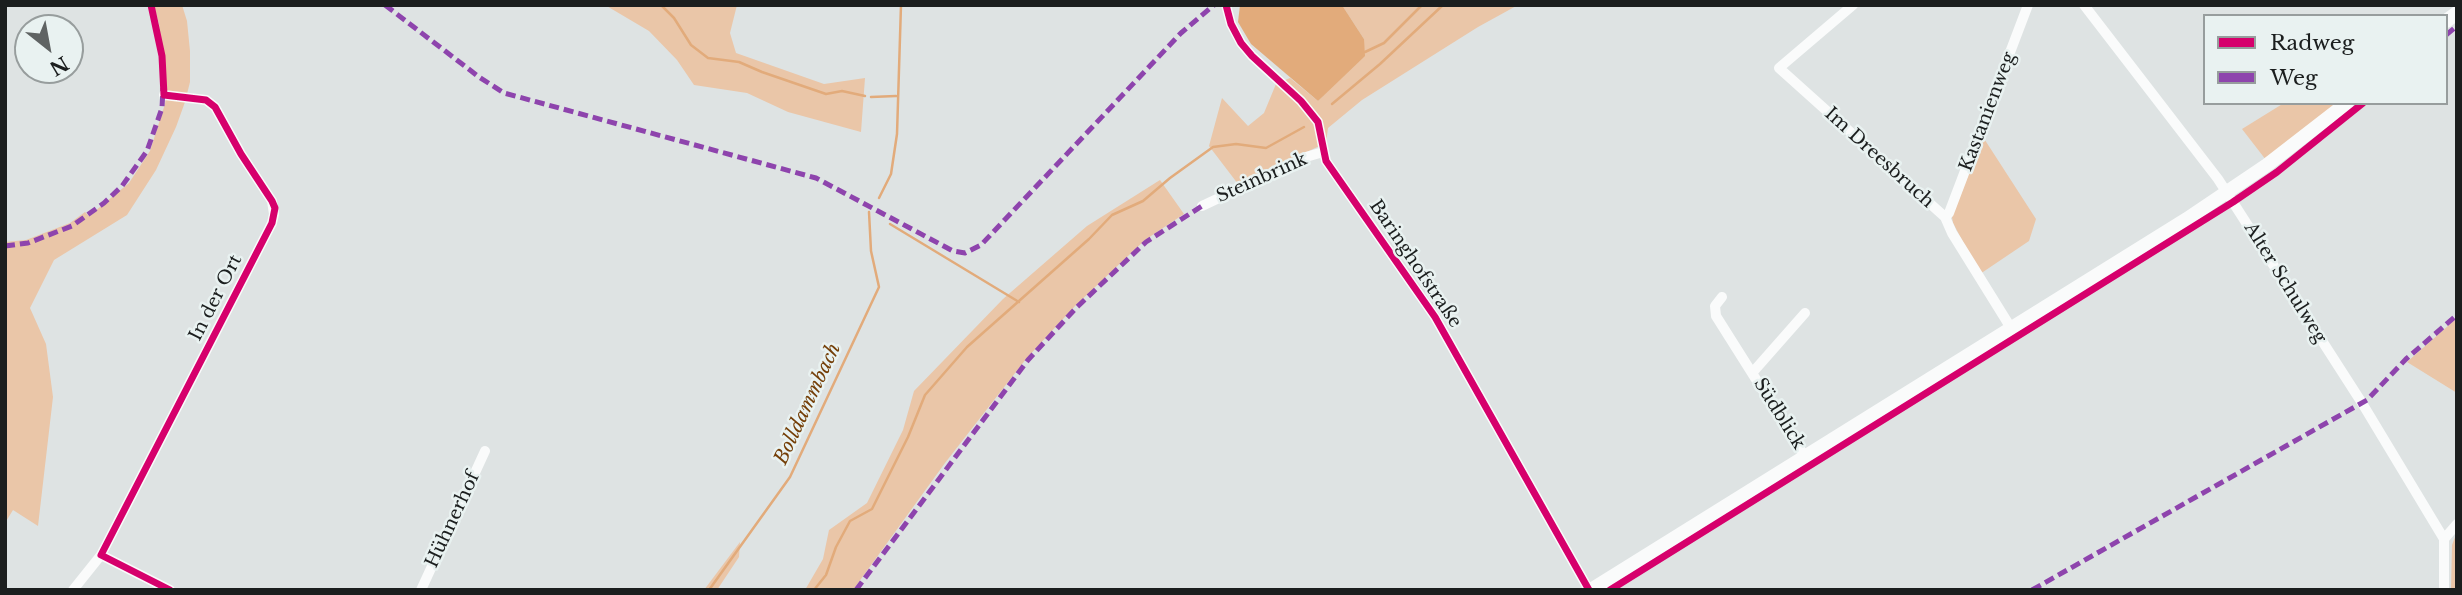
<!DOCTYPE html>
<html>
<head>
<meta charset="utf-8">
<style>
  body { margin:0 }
  #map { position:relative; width:2462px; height:595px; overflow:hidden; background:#dee3e3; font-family:"Libre Baskerville",serif }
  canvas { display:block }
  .frame { position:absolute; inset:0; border:7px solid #1b1e1e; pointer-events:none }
  .legend { position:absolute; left:2203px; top:14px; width:245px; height:91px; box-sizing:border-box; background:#e9f2f1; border:2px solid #979d9d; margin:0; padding:9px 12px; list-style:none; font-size:21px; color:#1b1e1e }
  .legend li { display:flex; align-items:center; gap:14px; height:35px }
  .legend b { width:35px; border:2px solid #979d9d }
  .north { position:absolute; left:14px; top:14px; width:70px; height:70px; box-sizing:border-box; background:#e9f2f1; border:2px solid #979d9d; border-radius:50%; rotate:149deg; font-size:19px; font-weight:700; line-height:28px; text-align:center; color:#1b1e1e }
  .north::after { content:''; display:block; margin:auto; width:24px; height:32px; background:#5f6363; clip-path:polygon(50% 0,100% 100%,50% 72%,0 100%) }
</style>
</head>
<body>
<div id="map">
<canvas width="2462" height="595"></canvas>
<div class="frame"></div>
<ul class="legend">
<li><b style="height:9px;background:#d6006c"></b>Radweg</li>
<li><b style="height:9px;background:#8e44ad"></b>Weg</li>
</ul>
<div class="north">N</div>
</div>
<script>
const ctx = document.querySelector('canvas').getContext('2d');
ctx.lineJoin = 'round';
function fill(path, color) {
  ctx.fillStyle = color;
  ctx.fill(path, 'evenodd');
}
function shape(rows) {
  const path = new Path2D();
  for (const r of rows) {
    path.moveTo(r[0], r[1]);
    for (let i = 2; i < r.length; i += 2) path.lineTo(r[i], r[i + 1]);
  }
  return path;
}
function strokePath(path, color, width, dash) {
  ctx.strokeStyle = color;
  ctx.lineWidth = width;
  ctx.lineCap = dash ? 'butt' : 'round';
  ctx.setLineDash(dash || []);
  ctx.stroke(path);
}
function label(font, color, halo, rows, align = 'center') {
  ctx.font = font + ' "Libre Baskerville",serif';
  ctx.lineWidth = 5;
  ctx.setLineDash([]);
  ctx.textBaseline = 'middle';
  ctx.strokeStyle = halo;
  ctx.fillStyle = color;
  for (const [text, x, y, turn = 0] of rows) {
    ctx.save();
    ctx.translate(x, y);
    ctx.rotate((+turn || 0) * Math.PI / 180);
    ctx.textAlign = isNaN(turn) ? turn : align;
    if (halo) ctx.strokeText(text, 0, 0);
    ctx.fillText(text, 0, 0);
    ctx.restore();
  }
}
const green = shape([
  [154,5,182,5,187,21,190,51,190,82,185,102,176,127,156,170,127,215,54,260,30,308,46,344,53,397,38,526,13,510,5,523,5,242,26,240,70,223,85,212,89,216,129,183,150,151,165,104,167,89,159,24],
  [605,5,737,5,730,33,736,53,824,84,865,78,861,132,788,112,747,93,694,85,677,60,649,31],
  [1342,5,1518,5,1478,27,1362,100,1328,128,1326,143,1238,184,1209,146,1222,98,1248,126,1264,113,1276,84,1290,78,1318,101,1339,78,1364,39],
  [2284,103,2337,103,2266,160,2242,129],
  [1983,137,2036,219,2029,241,1980,274,1953,223,1952,217],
  [1160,180,1184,214,1145,240,1076,305,1026,359,945,463,853,590,805,590,823,559,829,530,867,503,903,430,914,391,1003,299,1087,226],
  [2457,318,2457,393,2407,362],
  [2457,532,2457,590,2451,590,2452,545],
  [740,542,739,557,717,590,704,590]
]);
const water = shape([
  [1240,5,1342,5,1364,39,1365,56,1318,101,1251,44,1238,22]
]);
const stream = shape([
  [661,5,674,18,691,45,708,58,739,62,762,72,826,94,842,91,865,96],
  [1365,52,1384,43,1422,5],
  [871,97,896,96],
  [1332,104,1380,64,1443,5],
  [879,198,891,174,897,134,901,5],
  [890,224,1019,302],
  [709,590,790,477,879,287,871,251,869,212],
  [814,590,826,575,836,547,850,521,872,509,908,437,925,395,967,347,1089,239,1112,215,1143,201,1170,178,1213,147,1236,144,1266,148,1304,127]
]);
const minor = shape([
  [1226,5,1231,24,1241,43,1252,56,1301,101,1318,122,1326,161,1435,317,1589,590],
  [1853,5,1779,68,1945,217,1952,233,2011,328],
  [2084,5,2218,179,2362,403,2444,539],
  [1202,206,1306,157,1323,152],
  [1945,217,1949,213,2028,5],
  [1722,297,1715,306,1716,316,1805,457],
  [1753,372,1805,313],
  [101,555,170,590],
  [73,590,101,555,272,223,274,214,272,201,241,154,215,107,206,100,164,95],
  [421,590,485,451],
  [2444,590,2444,539,2457,524]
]);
const major = shape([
  [2446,21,2457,13],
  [1591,590,2187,219,2267,165,2347,103]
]);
const quiet = shape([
  [385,5,479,77,504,93,816,178,953,251,965,253,981,245,1181,33,1214,5],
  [2446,35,2457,26],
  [5,246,28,243,72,226,104,203,122,186,147,151,162,108,163,88],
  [856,590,1028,360,1076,308,1146,242,1202,206],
  [2032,590,2367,400,2406,359,2457,315]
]);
const cycleway = shape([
  [151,5,162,56,164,95,206,100,215,107,241,154,272,201,275,208,272,223,101,555,170,590],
  [1226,5,1231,24,1241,43,1252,56,1301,101,1318,122,1326,161,1435,317,1589,590],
  [1610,590,2233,202,2277,172,2363,103]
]);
const streetNames = [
  ["Kastanienweg",1988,112,-69],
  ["Im Dreesbruch",1879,158,42],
  ["Steinbrink",1262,178,-24],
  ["Baringhofstraße",1415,264,56],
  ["Alter Schulweg",2285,283,58],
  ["In der Ort",216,298,-63],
  ["Südblick",1779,414,58],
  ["Hühnerhof",453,520,-65]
];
const waterNames = [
  ["Bolldammbach",808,404,-65]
];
fill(green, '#eac6a8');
fill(water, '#e2ab7b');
strokePath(stream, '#e2ab7b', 2.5);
strokePath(minor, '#fafbfb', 10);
strokePath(major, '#fafbfb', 14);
strokePath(quiet, '#8e44ad', 5, [10, 5]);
strokePath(cycleway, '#d6006c', 7);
label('18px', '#1b1e1e', '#e9f2f1', streetNames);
label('italic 19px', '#743f08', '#e9f2f1', waterNames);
</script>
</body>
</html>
